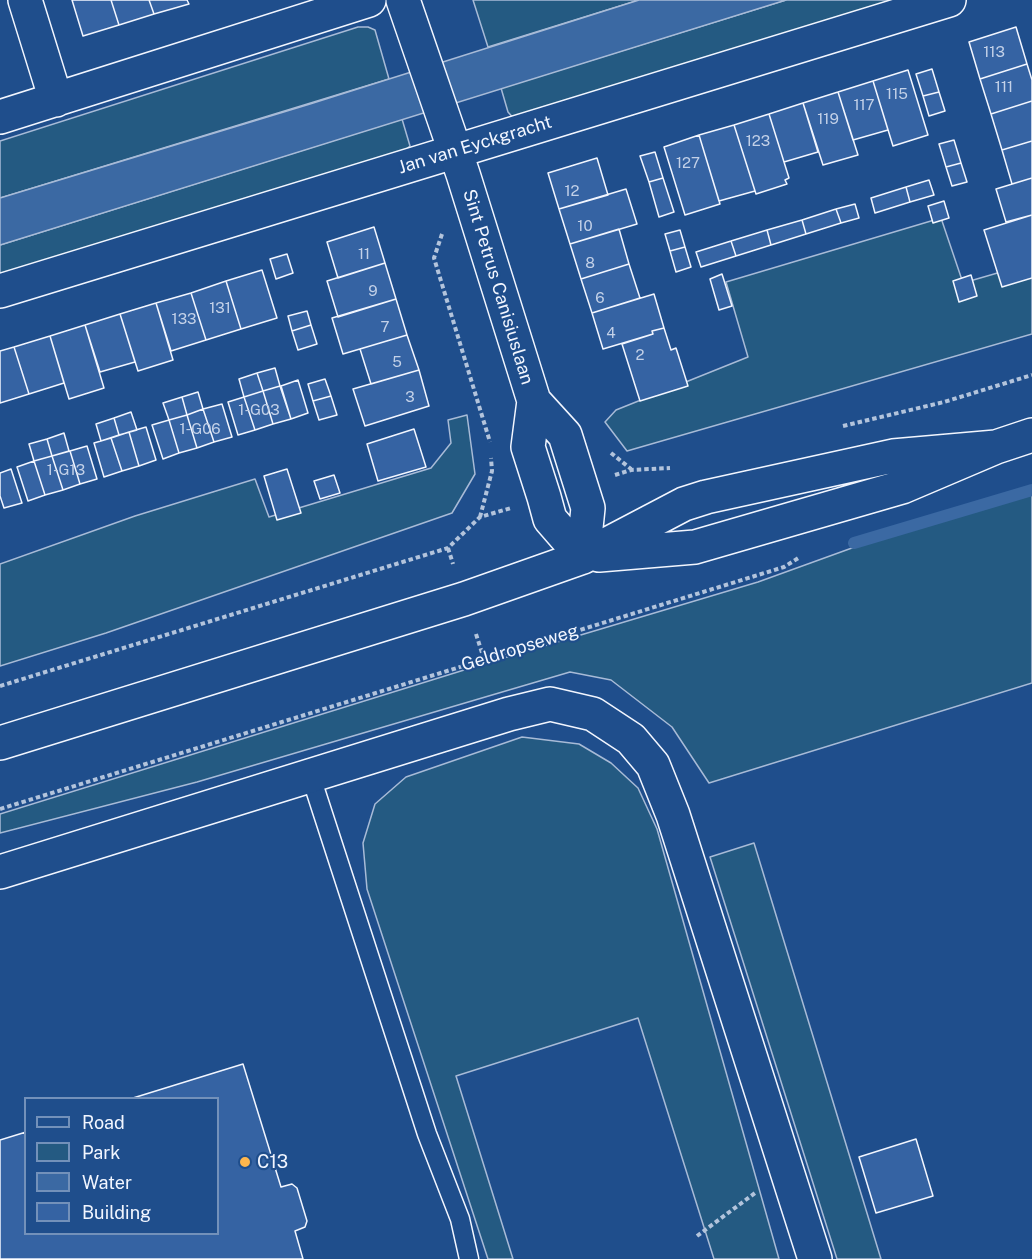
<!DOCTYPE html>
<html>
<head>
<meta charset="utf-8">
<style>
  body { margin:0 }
  #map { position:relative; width:1032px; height:1259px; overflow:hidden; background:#1f4e8c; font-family:"Public Sans",sans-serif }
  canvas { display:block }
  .legend { position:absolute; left:24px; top:1097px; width:195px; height:138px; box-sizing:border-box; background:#1f4e8c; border:2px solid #7391ba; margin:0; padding:8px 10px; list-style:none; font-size:18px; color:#f2f6ff }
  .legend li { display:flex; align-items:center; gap:12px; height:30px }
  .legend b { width:30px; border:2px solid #7391ba }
</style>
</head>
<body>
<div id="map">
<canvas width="1032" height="1259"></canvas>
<ul class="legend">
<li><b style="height:8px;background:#1f4e8c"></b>Road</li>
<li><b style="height:16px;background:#245a82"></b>Park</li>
<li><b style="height:16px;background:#3b69a3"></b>Water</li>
<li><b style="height:16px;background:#3563a3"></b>Building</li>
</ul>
</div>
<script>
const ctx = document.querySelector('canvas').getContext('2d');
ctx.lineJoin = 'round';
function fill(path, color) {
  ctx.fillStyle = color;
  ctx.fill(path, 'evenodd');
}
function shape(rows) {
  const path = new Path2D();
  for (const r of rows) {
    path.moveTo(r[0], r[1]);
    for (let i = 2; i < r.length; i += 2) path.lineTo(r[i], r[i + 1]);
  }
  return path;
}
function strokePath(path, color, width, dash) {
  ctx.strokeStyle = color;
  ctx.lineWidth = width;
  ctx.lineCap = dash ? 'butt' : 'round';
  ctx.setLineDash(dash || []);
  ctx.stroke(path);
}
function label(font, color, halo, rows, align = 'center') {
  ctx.font = font + ' "Public Sans",sans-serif';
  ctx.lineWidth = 4.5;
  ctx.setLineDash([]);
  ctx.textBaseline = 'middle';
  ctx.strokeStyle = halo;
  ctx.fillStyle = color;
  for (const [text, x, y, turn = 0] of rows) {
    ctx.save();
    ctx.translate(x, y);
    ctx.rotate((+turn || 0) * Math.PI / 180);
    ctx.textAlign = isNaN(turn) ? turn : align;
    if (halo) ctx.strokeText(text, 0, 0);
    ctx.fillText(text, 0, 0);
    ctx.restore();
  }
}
const green = shape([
  [473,0,639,0,488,47,473,0],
  [786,0,907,0,515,120,508,112,501,88,786,0],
  [358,27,368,27,375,30,389,79,0,198,0,141,358,27],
  [402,119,410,146,403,152,0,281,0,245,402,119],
  [941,218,963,283,1032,263,1032,334,627,451,605,422,616,410,748,357,726,282,941,218],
  [467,415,475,474,452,513,106,633,0,666,0,564,135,516,255,479,269,517,431,468,451,443,448,420,467,415],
  [1032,492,1032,683,709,783,672,727,611,680,570,672,197,782,0,833,0,814,477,666,758,582,863,544,1032,492],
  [522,737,579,744,611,763,638,788,657,829,779,1259,714,1259,638,1018,456,1076,513,1259,488,1259,367,889,363,843,375,804,406,777,522,737],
  [754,843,881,1259,837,1259,710,857,754,843]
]);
const water = shape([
  [639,0,786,0,0,245,0,198,310,104,639,0]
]);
const stream = shape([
  [854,543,1032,490]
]);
const building = shape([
  [72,0,111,0,119,25,83,36,72,0],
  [111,0,149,0,154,14,119,25,111,0],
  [149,0,187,0,189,4,154,14,149,0],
  [1016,27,1027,64,980,79,969,42,1016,27],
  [1027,64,1032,80,1032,101,991,114,980,79,1027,64],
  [932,69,939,92,923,96,916,74,932,69],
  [908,70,928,135,893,146,873,81,908,70],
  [873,81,888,130,853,140,838,92,873,81],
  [838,92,858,155,823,165,803,103,838,92],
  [939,92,945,111,929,116,923,96,939,92],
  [1032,101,1032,141,1002,150,991,114,1032,101],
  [803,103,818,152,784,162,769,114,803,103],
  [769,114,789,178,785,180,787,184,756,194,734,125,769,114],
  [734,125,755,191,719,201,699,135,734,125],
  [699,135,720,204,685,215,664,147,699,135],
  [954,140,961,163,946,167,939,144,954,140],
  [1032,141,1032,178,1012,184,1002,150,1032,141],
  [655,152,663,178,649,182,640,156,655,152],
  [597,158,608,195,559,209,548,173,597,158],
  [961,163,967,182,952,186,946,167,961,163],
  [663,178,674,212,659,217,649,182,663,178],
  [1032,178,1032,215,1006,222,996,189,1032,178],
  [929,180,934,195,910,202,906,187,929,180],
  [906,187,910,202,875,213,871,198,906,187],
  [626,189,637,224,570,244,559,209,626,189],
  [944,201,949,218,933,223,928,206,944,201],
  [855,204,859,218,841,223,836,209,855,204],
  [836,209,841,223,806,234,802,220,836,209],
  [1032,215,1032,278,1002,287,984,230,1032,215],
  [802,220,806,234,771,245,767,230,802,220],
  [374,227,385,263,338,278,327,242,374,227],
  [619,229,629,264,581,279,570,244,619,229],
  [680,230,685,247,670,251,665,234,680,230],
  [767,230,771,245,736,256,731,241,767,230],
  [731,241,736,256,701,267,696,252,731,241],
  [685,247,691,267,676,272,670,251,685,247],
  [287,254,293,273,276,279,270,259,287,254],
  [385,263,396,299,338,317,327,281,385,263],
  [629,264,640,298,592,313,581,279,629,264],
  [262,270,277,318,241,329,226,281,262,270],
  [722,274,732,306,719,310,710,279,722,274],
  [971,275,977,296,959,302,953,281,971,275],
  [226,281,241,329,206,340,191,293,226,281],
  [191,293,206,340,171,351,156,303,191,293],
  [654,294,664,328,652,331,653,334,603,349,592,313,654,294],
  [396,299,407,335,343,354,332,318,396,299],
  [156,303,173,360,138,371,120,314,156,303],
  [307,311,311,325,292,331,288,316,307,311],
  [120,314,135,362,100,372,85,325,120,314],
  [85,325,104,388,69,399,50,336,85,325],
  [311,325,317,344,298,350,292,331,311,325],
  [664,328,671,350,676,348,688,386,640,401,622,344,653,334,652,331,664,328],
  [407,335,419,370,371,384,360,349,407,335],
  [50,336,64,383,29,394,14,347,50,336],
  [14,347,29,394,0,403,0,351,14,347],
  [275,368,280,386,263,391,257,373,275,368],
  [419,370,429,406,365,426,353,389,419,370],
  [257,373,263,391,244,397,239,379,257,373],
  [325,379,331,396,313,401,308,384,325,379],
  [298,380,308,413,291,419,281,386,298,380],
  [280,386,291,419,273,424,263,391,280,386],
  [263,391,273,424,255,430,244,397,263,391],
  [198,392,203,409,187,415,182,397,198,392],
  [331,396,337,415,319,420,313,401,331,396],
  [182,397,187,415,169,420,163,403,182,397],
  [244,397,255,430,238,435,228,402,244,397],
  [222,404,232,437,214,442,203,409,222,404],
  [203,409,214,442,197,448,187,415,203,409],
  [131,412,137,430,119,435,114,418,131,412],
  [187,415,197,448,179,453,169,420,187,415],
  [114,418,119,435,101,441,96,424,114,418],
  [169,420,179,453,163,459,152,425,169,420],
  [146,427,156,460,139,466,129,432,146,427],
  [414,429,426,467,378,481,367,444,414,429],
  [129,432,139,466,122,471,111,438,129,432],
  [64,433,69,451,52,456,47,439,64,433],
  [111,438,122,471,104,477,94,443,111,438],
  [47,439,52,456,34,461,29,444,47,439],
  [87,446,97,479,80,484,70,451,87,446],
  [70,451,80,484,63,490,52,456,70,451],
  [52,456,63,490,45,495,34,461,52,456],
  [34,461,45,495,28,501,17,467,34,461],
  [11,469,22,503,4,508,0,496,0,473,11,469],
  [287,469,301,513,277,520,264,476,287,469],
  [334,475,340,493,320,499,314,481,334,475],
  [243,1064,281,1187,292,1184,297,1188,307,1221,305,1227,295,1231,303,1259,0,1259,0,1140,26,1132,26,1234,218,1234,218,1098,133,1098,243,1064],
  [916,1139,933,1196,876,1213,859,1157,916,1139]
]);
const path = shape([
  [442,234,434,258,490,442],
  [843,426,944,402,1032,375],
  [611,453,631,469],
  [615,475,631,470,670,468],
  [480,517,492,471,491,458],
  [448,548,453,564],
  [476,634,484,659],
  [0,686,448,548,480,517,511,508],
  [0,809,784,567,800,557],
  [697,1236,755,1193]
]);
const lane = shape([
  [311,777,427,1134,460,1219,469,1259]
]);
const street = shape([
  [25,0,56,100],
  [0,117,369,0],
  [0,291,949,0],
  [0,872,509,714,550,704,593,714,631,739,653,765,673,815,815,1259]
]);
const secondary = shape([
  [403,0,463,174,534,401,565,435,588,508,583,557],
  [534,401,528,447,544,497,550,519,583,557],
  [599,555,695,547,902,487,996,447,1032,435],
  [0,743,464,599,583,557,684,504,706,497,893,456,996,447]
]);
const markers = [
  [245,1162,6,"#ffb74d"]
];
const numberNames = [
  ["113",994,52],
  ["111",1004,87],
  ["115",897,94],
  ["117",864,105],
  ["119",828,119],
  ["123",758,141],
  ["127",688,163],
  ["12",572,191],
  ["10",585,226],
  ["11",364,254],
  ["8",590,263],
  ["9",373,291],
  ["6",600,298],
  ["131",220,308],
  ["133",184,319],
  ["7",385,327],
  ["4",611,333],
  ["2",640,355],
  ["5",397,362],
  ["3",410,397],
  ["1-G03",259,410],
  ["1-G06",200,429],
  ["1-G13",66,470]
];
const streetNames = [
  ["Jan van Eyckgracht",475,145,-17],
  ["Sint Petrus Canisiuslaan",498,287,73],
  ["Geldropseweg",520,648,-17]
];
const poiNames = [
  ["C13",257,1162]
];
fill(green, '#245a82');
strokePath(green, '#a8bbd7', 1.5);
fill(water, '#3b69a3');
strokePath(water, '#a8bbd7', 1.5);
strokePath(stream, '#3b69a3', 12);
fill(building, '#3563a3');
strokePath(building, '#f2f6ff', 1.5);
strokePath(lane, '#f2f6ff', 21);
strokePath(street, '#f2f6ff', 36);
strokePath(secondary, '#f2f6ff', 36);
strokePath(path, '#b3c4dc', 4, [4.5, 3]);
strokePath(lane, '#1f4e8c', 18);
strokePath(street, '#1f4e8c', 33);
strokePath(secondary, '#1f4e8c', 33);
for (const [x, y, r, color] of markers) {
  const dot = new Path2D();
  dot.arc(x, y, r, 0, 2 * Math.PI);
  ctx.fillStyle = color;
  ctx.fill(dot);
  strokePath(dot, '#1f4e8c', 2);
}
label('15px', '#c3d1e8', null, numberNames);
label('18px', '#f2f6ff', '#1f4e8c', streetNames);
label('18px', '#f2f6ff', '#1f4e8c', poiNames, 'left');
</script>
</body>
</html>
